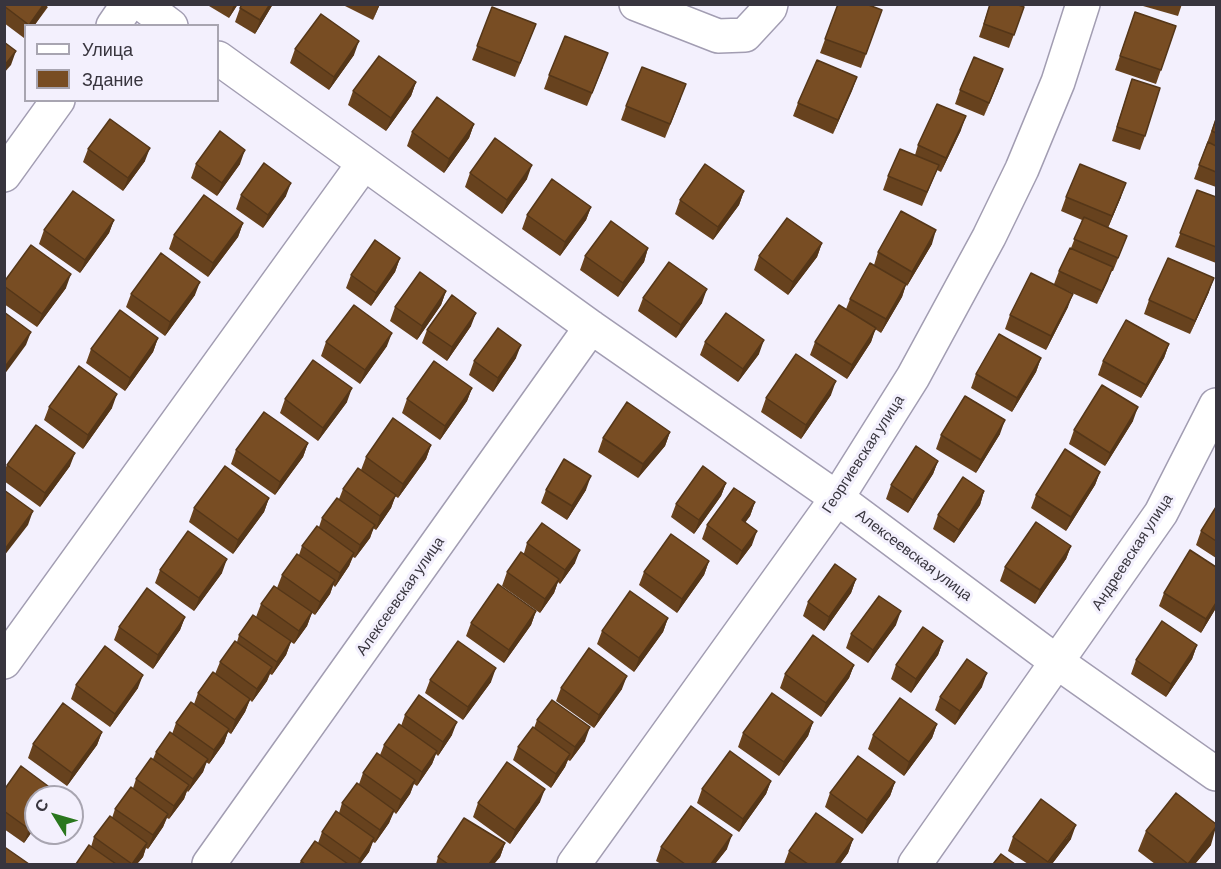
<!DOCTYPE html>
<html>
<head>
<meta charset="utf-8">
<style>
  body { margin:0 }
  #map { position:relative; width:1221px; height:869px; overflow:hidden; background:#f3f0fd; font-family:Barlow,sans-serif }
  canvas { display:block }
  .frame { position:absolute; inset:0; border:6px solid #38353e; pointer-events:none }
  .legend { position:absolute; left:24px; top:24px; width:195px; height:78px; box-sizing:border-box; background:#f3f0fd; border:2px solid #a8a5b1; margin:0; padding:8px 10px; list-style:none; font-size:18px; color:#38353e }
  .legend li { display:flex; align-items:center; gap:12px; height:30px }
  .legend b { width:30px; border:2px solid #a8a5b1 }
  .north { position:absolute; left:24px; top:785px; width:60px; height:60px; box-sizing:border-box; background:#f3f0fd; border:2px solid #a8a5b1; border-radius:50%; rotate:307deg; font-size:16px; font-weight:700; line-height:24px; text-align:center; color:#38353e }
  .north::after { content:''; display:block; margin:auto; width:21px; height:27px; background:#2a771e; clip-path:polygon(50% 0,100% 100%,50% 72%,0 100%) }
</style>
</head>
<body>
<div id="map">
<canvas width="1221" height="869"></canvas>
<div class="frame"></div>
<ul class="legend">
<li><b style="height:8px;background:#fff"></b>Улица</li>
<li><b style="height:16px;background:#784d23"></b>Здание</li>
</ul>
<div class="north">С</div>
</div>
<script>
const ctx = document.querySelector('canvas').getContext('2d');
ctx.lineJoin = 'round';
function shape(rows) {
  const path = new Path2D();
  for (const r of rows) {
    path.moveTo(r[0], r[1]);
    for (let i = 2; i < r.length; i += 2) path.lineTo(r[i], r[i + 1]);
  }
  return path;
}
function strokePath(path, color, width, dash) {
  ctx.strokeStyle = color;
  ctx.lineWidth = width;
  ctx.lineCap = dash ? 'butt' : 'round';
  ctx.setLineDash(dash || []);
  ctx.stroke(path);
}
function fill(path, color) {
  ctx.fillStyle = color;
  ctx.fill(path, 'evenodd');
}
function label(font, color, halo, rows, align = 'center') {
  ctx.font = font + ' Barlow,sans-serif';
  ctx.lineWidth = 6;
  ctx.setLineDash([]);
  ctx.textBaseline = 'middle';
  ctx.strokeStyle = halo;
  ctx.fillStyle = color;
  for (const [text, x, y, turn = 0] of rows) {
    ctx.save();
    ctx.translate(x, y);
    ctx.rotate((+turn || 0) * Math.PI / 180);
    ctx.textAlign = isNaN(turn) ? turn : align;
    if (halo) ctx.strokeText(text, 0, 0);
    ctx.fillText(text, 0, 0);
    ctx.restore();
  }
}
const minor = shape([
  [142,4,171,26],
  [636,4,718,36,745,35,770,8,771,4],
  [113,26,128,4],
  [218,58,364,163,591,327,837,498,1057,662,1216,774],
  [4,175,58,100],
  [4,662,364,163],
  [209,864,591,327],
  [574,864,837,498,913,377,989,237,1022,169,1058,82,1083,4],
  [915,864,1161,513,1216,405]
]);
const wall = shape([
  [4,4,48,7,34,26,26,26,26,36,24,38,4,23],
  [210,4,238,4,229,18,209,6],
  [273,4,255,34,235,22,240,8],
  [341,4,380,4,373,20],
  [838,4,882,10,861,68,820,53],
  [990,4,1024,7,1009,48,979,37],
  [1136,4,1182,4,1178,16],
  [492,7,536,24,515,77,472,60],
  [1135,12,1176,26,1156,84,1115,70],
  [295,49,354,55,329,90,290,63],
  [603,67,587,106,544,89,549,75],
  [1003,69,984,116,955,104,960,90],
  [857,77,833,134,793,116,798,103],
  [1132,79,1145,136,1140,150,1112,141],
  [416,82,411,96,386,131,348,105,353,91],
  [681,98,665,138,621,120,626,106],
  [1216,118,1216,187,1194,179],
  [474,124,469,138,444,173,407,146,412,132],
  [961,130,941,172,937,170,922,206,883,190,888,176,915,155,918,145],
  [88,149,145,161,123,191,83,162],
  [196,164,240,164,217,196,191,178],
  [470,173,527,179,502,214,465,187],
  [1197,190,1216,197,1216,263,1175,247],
  [744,191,739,205,713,240,675,214,680,200],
  [241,195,286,196,263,228,236,209],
  [1066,197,1121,197,1108,228,1127,236,1113,271,1111,271,1097,304,1063,289,1068,307,1046,350,1005,329,1010,315,1054,284,1059,271,1071,248,1082,220,1061,211],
  [591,207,586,220,560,256,522,229,527,215],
  [114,220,109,233,80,273,39,244,44,230],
  [243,223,238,237,208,277,169,249,174,235],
  [822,243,817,257,788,295,754,270,759,256],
  [932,244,907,286,906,285,902,297,881,333,875,329,871,342,847,379,810,355,815,342,846,309,850,299,874,265,878,252],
  [648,248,644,262,618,297,580,270,585,256],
  [400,258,395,272,371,306,346,288,351,275],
  [4,282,66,288,37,327,4,304],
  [446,291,441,305,417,340,390,321,395,307],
  [1209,292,1190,334,1144,314,1149,300],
  [131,294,195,295,165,336,126,307],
  [643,298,702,303,676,338,638,311],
  [471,326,447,361,422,343,427,330],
  [158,338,153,352,125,391,86,363,91,349],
  [326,342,387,346,360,384,321,356],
  [705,342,759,354,738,382,700,355],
  [1169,344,1164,358,1141,398,1098,375,1103,361],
  [516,358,493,392,469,375,474,361],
  [1041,358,1036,372,1012,412,971,388,976,374],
  [472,388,467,401,440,440,402,413,407,399],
  [831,395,801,439,761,412,766,398],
  [285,399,347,402,318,441,280,413],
  [49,407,112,408,83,449,44,420],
  [1133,421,1105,466,1069,444,1074,430],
  [670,432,665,446,638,478,598,452,603,438],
  [1000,434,976,473,936,449,941,435],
  [308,443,303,457,275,495,231,464,236,450],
  [431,445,426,459,398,498,395,496,391,508,376,530,373,528,370,538,355,558,353,557,349,566,335,587,333,585,330,594,315,615,312,613,307,626,294,644,291,642,286,655,272,675,270,674,267,681,252,702,250,700,245,712,231,734,228,732,224,743,209,764,206,762,203,772,188,792,187,791,184,799,169,819,167,818,163,827,148,849,146,848,143,857,137,864,76,864,91,847,94,837,112,818,115,809,133,788,136,779,153,759,156,752,172,734,176,723,194,704,198,693,215,674,220,662,237,642,239,635,256,617,261,604,277,588,282,575,299,555,302,546,319,527,322,518,339,499,343,489,361,470,366,457],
  [938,461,933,474,908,513,886,499,891,485],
  [7,465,70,466,40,507,4,481,4,471],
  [1100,472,1095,485,1066,531,1031,508,1036,495],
  [726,483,721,496,694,534,671,517,676,504],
  [546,490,586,490,567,520,541,503],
  [984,491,980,505,954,543,933,529,938,515],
  [269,498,264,512,233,554,189,522,194,508],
  [755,502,750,516,745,522,752,545,737,565,702,539,707,525],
  [1216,507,1216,558,1196,545,1201,531],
  [527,543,575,563,560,584,558,582,554,593,540,613,502,586,507,572,524,553],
  [1071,546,1066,559,1035,604,1000,581,1005,567],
  [709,561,704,575,677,613,639,585,644,572],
  [1216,567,1216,608,1201,633,1159,606,1164,593],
  [160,570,222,573,194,611,155,583],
  [856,579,851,593,824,631,803,616,808,602],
  [536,611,531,625,504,663,466,636,471,623],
  [185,617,180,630,153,669,114,640,119,627],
  [668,618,663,632,634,672,597,644,602,631],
  [896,625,868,663,846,648,851,634],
  [943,641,938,655,911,693,891,679,896,665],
  [1197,645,1192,659,1166,697,1131,674,1136,660],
  [854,665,849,678,821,717,780,688,785,674],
  [430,680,491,682,463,720,425,693],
  [76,685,138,688,110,727,71,699],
  [982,687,955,725,935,710,940,697],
  [561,688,622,689,594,728,556,701],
  [405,715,452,735,438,756,436,754,432,764,417,786,414,784,410,794,396,814,394,812,389,823,375,843,373,842,369,852,360,864,299,864,301,861,318,843,322,832,339,813,342,803,359,784,363,773,380,755,384,745,401,726],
  [537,720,585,741,570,761,568,760,565,767,551,788,513,760,518,747,534,728],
  [813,722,808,736,779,776,738,747,743,733],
  [937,724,932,738,904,776,868,749,873,735],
  [102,732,97,745,67,786,28,758,33,744],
  [771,781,766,794,739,832,697,803,702,789],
  [895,782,890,796,862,834,825,807,830,793],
  [4,790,36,826,24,843,4,829],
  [540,802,510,844,473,817,478,803],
  [1146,831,1211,845,1195,864,1155,864,1138,851],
  [1013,837,1071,839,1052,864,1028,864,1008,851],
  [853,839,848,853,840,864,784,864,789,851],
  [505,843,500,857,494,864,436,864,438,857],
  [661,847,727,849,715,864,661,864,656,861]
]);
const shadedWall = shape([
  [44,4,49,4,34,26,28,26],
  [234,4,238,4,229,18],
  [270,4,273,4,255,34,260,20],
  [379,4,380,4,373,20],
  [359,41,354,55,329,90,334,77],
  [16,51,11,65,4,73,4,66],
  [1003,69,998,83,984,116,989,103],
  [857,77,852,91,833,134,838,120],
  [416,82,411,96,386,131,391,118],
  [966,116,961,130,941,172,946,158],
  [474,124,469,138,444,173,449,159],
  [150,148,145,161,123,191,128,178],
  [245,150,240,164,217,196,222,183],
  [532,165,527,179,502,214,507,200],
  [291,183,286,196,263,228,268,215],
  [1126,183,1121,197,1107,230,1112,216],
  [744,191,739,205,713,240,718,227],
  [591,207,586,220,560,256,565,242],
  [114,220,109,233,80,273,85,260],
  [243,223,238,237,208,277,213,263],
  [936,230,932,244,907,286,912,272],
  [822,243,817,257,788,295,793,282],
  [648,248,644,262,618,297,623,283],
  [400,258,395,272,371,306,376,293],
  [1113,267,1108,281,1097,304,1102,291],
  [71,274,66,288,37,327,42,314],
  [1214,278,1209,292,1190,334,1195,321],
  [200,282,195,295,165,336,170,322],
  [906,284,902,297,881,333,886,319],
  [707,289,702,303,676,338,681,325],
  [446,291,441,305,417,340,422,326],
  [1073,294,1068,307,1046,350,1051,336],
  [476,313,471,326,447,361,452,347],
  [876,328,871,342,847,379,852,365],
  [31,332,26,345,4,375,4,368],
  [392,333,387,346,360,384,365,370],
  [158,338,153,352,125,391,130,378],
  [764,340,759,354,738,382,743,369],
  [1169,344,1164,358,1141,398,1146,385],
  [521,345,516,358,493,392,498,378],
  [1041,358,1036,372,1012,412,1017,398],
  [836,381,831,395,801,439,806,425],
  [352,388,347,402,318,441,323,428],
  [472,388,467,401,440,440,445,426],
  [117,394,112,408,83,449,88,435],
  [1138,407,1133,421,1105,466,1110,453],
  [1005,420,1000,434,976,473,981,460],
  [670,432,665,446,638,478,643,464],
  [308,443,303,457,275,495,280,482],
  [431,445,426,459,398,498,403,484],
  [75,453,70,466,40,507,45,493],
  [938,461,933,474,908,513,913,500],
  [1100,472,1095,485,1066,531,1071,517],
  [591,476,586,490,567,520,572,506],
  [726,483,721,496,694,534,699,520],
  [984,491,980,505,954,543,959,530],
  [396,495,391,508,376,530,380,516],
  [269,498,264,512,233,554,238,540],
  [755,502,750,516,737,534,742,520],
  [33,511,28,525,4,556,5,549],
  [375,525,370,538,355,558,360,545],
  [757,531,752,545,737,565,742,551],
  [1071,546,1066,559,1035,604,1040,590],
  [580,550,575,563,560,584,565,570],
  [354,553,349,566,335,587,340,573],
  [227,559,222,573,194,611,199,598],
  [709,561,704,575,677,613,682,599],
  [559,579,554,593,540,613,545,599],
  [856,579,851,593,824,631,829,617],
  [335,580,330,594,315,615,320,602],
  [1216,603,1216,608,1201,633,1206,619],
  [536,611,531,625,504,663,509,650],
  [901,611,896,625,868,663,873,650],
  [312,612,307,626,294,644,299,631],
  [185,617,180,630,153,669,158,655],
  [668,618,663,632,634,672,639,658],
  [291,641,286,655,272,675,277,662],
  [943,641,938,655,911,693,916,679],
  [1197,645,1192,659,1166,697,1171,684],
  [854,665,849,678,821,717,826,703],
  [272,667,267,681,252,702,257,689],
  [496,668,491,682,463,720,468,707],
  [987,673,982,687,955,725,960,711],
  [143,675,138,688,110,727,115,714],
  [627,676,622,689,594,728,599,715],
  [250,699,245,712,231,734,235,720],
  [457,722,452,735,438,756,443,742],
  [813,722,808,736,779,776,784,762],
  [937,724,932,738,904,776,909,762],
  [590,727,585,741,570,761,575,747],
  [229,729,224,743,209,764,214,750],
  [102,732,97,745,67,786,72,773],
  [437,751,432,764,417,786,422,772],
  [570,754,565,767,551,788,556,774],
  [208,759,203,772,188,792,193,779],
  [415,780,410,794,396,814,401,800],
  [771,781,766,794,739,832,743,819],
  [895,782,890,796,862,834,867,820],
  [189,785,184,799,169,819,174,806],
  [545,789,540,802,510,844,515,830],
  [394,810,389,823,375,843,380,830],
  [168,814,163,827,148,849,153,835],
  [36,819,36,826,24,843,29,829],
  [1076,825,1071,839,1052,864,1048,864],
  [1216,827,1211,845,1195,864,1187,864],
  [732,835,727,849,715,864,711,864],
  [374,838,369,852,360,864,357,864,360,859],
  [853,839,848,853,840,864,835,864],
  [147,843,143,857,137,864,132,864],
  [505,843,500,857,494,864,489,864]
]);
const building = shape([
  [4,4,44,4,29,25,4,6,4,4],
  [242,4,270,4,260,20,240,8,242,4],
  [838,4,866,4,882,10,866,54,825,39,838,4],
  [990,4,1016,4,1024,7,1014,35,984,24,990,4],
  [492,7,536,24,520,63,477,46,492,7],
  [1135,12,1176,26,1161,70,1120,56,1135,12],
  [321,14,359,41,334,77,295,49,321,14],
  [565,36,608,53,592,93,549,75,565,36],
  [4,42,16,51,4,66,4,42],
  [379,56,416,82,391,118,353,91,379,56],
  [974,57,1003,69,989,103,960,90,974,57],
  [817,60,857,77,838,120,798,103,817,60],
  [642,67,686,84,670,124,626,106,642,67],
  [1132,79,1160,88,1145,136,1117,127,1132,79],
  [437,97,474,124,449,159,412,132,437,97],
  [937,104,966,116,946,158,918,145,937,104],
  [110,119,150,148,128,178,88,149,110,119],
  [1216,119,1216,133,1212,131,1216,119],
  [220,131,245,150,222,183,196,164,220,131],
  [495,138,532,165,507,200,470,173,495,138],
  [1208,142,1216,146,1216,172,1199,165,1208,142],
  [900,149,939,165,927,192,888,176,900,149],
  [264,163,291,183,268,215,241,195,264,163],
  [705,164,744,191,718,227,680,200,705,164],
  [1080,164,1126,183,1112,216,1066,197,1080,164],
  [552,179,591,207,565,242,527,215,552,179],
  [1197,190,1216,197,1216,247,1180,233,1197,190],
  [73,191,114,220,85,260,44,230,73,191],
  [204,195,243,223,213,263,174,235,204,195],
  [901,211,936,230,912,272,878,252,901,211],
  [1084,217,1127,236,1118,258,1074,239,1084,217],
  [787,218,822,243,793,282,759,256,787,218],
  [611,221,648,248,623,283,585,256,611,221],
  [375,240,400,258,376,293,351,275,375,240],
  [31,245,71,274,42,314,4,286,4,282,31,245],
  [1070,248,1113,267,1102,291,1059,271,1070,248],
  [161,253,200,282,170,322,131,294,161,253],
  [1168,258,1214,278,1195,321,1149,300,1168,258],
  [669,262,707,289,681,325,643,298,669,262],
  [870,263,906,284,886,319,850,299,870,263],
  [420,272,446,291,422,326,395,307,420,272],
  [1031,273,1073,294,1051,336,1010,315,1031,273],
  [452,295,476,313,452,347,427,330,452,295],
  [354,305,392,333,365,370,326,342,354,305],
  [839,305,876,328,852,365,815,342,839,305],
  [120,310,158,338,130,378,91,349,120,310],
  [4,312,31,332,4,368,4,312],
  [726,313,764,340,743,369,705,342,726,313],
  [1126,320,1169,344,1146,385,1103,361,1126,320],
  [498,328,521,345,498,378,474,361,498,328],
  [999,334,1041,358,1017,398,976,374,999,334],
  [796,354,836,381,806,425,766,398,796,354],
  [313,360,352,388,323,428,285,399,313,360],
  [434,361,472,388,445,426,407,399,434,361],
  [79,366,117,394,88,435,49,407,79,366],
  [1102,385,1138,407,1110,453,1074,430,1102,385],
  [965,396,1005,420,981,460,941,435,965,396],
  [627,402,670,432,643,464,603,438,627,402],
  [264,412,308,443,280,482,236,450,264,412],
  [393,418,431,445,403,484,366,457,393,418],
  [36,425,75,453,45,493,7,465,36,425],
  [916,446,938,461,913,500,891,485,916,446],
  [1065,449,1100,472,1071,517,1036,495,1065,449],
  [564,459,591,476,572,506,546,490,564,459],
  [225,466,269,498,238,540,194,508,225,466],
  [703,466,726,483,699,520,676,504,703,466],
  [358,468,396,495,380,516,343,489,358,468],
  [963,477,984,491,959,530,938,515,963,477],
  [734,488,755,502,742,520,757,531,742,551,707,525,734,488],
  [4,490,33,511,5,549,4,548,4,490],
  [337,498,375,525,360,545,322,518,337,498],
  [1216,507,1216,541,1201,531,1216,507],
  [1036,522,1071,546,1040,590,1005,567,1036,522],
  [542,523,580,550,565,570,527,543,542,523],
  [317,526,354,553,340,573,302,546,317,526],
  [188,531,227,559,199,598,160,570,188,531],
  [671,534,709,561,682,599,644,572,671,534],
  [1190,550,1216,567,1216,603,1206,619,1164,593,1190,550],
  [521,552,559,579,545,599,507,572,521,552],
  [297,554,335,580,320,602,282,575,297,554],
  [835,564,856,579,829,617,808,602,835,564],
  [498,584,536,611,509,650,471,623,498,584],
  [274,586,312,612,299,631,261,604,274,586],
  [147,588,185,617,158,655,119,627,147,588],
  [630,591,668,618,639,658,602,631,630,591],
  [879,596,901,611,873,650,851,634,879,596],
  [253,615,291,641,277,662,239,635,253,615],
  [1162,621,1197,645,1171,684,1136,660,1162,621],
  [923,627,943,641,916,679,896,665,923,627],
  [813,635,854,665,826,703,785,674,813,635],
  [235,641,272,667,257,689,220,662,235,641],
  [458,641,496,668,468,707,430,680,458,641],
  [105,646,143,675,115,714,76,685,105,646],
  [589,648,627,676,599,715,561,688,589,648],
  [967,659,987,673,960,711,940,697,967,659],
  [213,672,250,699,235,720,198,693,213,672],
  [772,693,813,722,784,762,743,733,772,693],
  [419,695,457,722,443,742,405,715,419,695],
  [900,698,937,724,909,762,873,735,900,698],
  [552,700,590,727,575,747,537,720,552,700],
  [191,702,229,729,214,750,176,723,191,702],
  [63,703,102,732,72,773,33,744,63,703],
  [399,724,437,751,422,772,384,745,399,724],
  [533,727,570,754,556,774,518,747,533,727],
  [170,732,208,759,193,779,156,752,170,732],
  [730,751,771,781,743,819,702,789,730,751],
  [377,753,415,780,401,800,363,773,377,753],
  [858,756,895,782,867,820,830,793,858,756],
  [151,758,189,785,174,806,136,779,151,758],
  [507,762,545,789,515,830,478,803,507,762],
  [21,766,56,792,52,797,36,797,36,819,29,829,4,811,4,790,21,766],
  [357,783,394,810,380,830,342,803,357,783],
  [131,787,168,814,153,835,115,809,131,787],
  [1176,793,1216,824,1216,827,1188,864,1146,831,1176,793],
  [1041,799,1076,825,1048,862,1013,837,1041,799],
  [691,806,732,835,711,864,685,864,661,847,691,806],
  [336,811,374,838,360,859,322,832,336,811],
  [816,813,853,839,835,864,808,864,789,851,816,813],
  [110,816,147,843,132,864,94,837,110,816],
  [464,818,505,843,489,864,448,864,438,857,464,818],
  [315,841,348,864,305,864,301,861,315,841],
  [89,845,116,864,76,864,89,845],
  [6,848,29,864,4,864,4,850,6,848],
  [1001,854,1015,864,993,864,1001,854]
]);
const streetNames = [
  ["Георгиевская улица",863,454,-57],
  ["Андреевская улица",1132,552,-57],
  ["Алексеевская улица",914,555,37],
  ["Алексеевская улица",400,596,-55]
];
strokePath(minor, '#a29db2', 36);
strokePath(minor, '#fff', 33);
fill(wall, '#67421e');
fill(shadedWall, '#543618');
fill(building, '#784d23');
strokePath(building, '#543618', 1.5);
label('15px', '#38353e', '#f3f0fd', streetNames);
</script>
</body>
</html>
